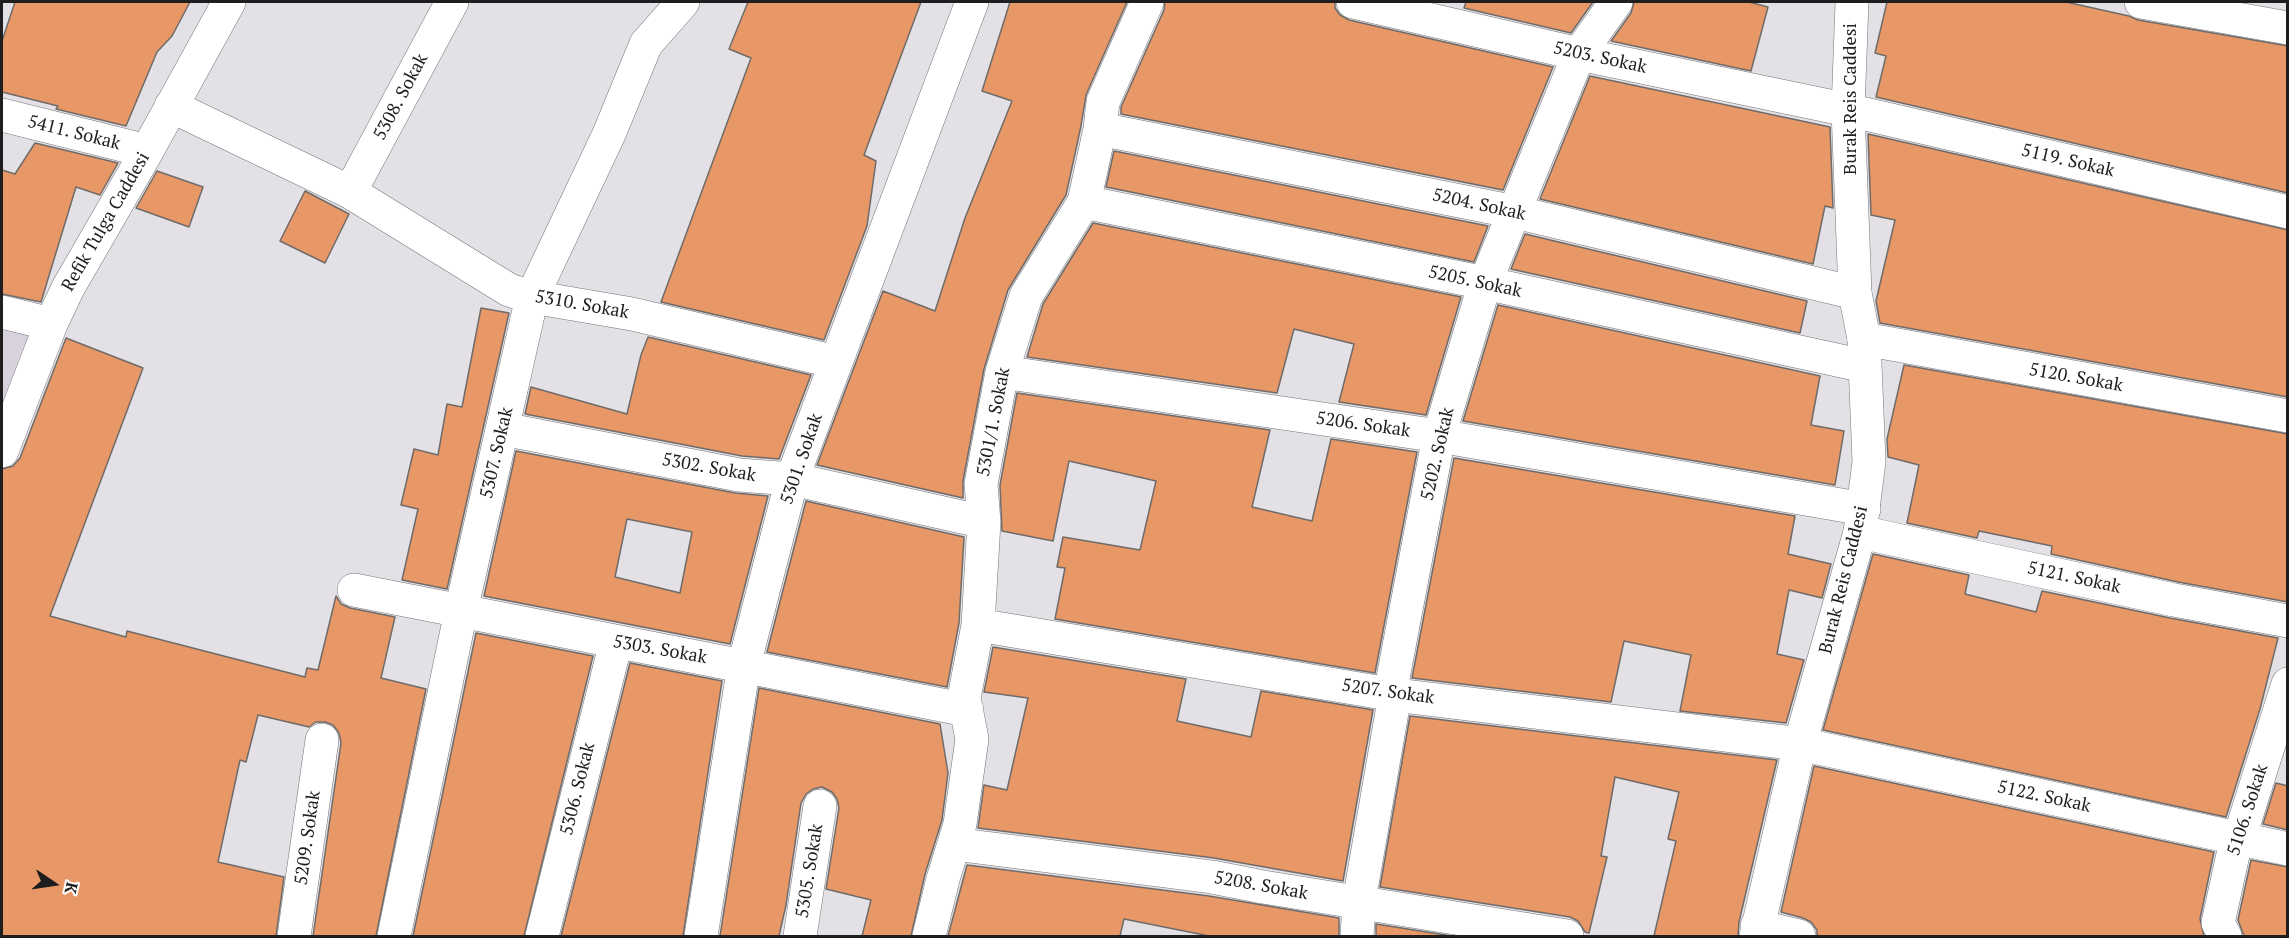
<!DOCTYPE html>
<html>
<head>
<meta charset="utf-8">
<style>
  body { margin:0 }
  #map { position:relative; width:2289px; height:938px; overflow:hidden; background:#e3e1e6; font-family:"PT Serif",serif }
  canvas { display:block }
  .frame { position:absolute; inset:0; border:3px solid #1e1e1f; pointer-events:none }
  .north { position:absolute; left:24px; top:854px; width:60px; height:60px; -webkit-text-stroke:4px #fff; paint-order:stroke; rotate:103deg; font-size:16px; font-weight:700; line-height:24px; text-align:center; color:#1e1e1f }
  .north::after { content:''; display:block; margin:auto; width:21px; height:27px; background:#1e1e1f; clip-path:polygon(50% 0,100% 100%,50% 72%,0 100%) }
</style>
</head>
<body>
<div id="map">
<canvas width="2289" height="938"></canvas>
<div class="frame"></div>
<div class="north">K</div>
</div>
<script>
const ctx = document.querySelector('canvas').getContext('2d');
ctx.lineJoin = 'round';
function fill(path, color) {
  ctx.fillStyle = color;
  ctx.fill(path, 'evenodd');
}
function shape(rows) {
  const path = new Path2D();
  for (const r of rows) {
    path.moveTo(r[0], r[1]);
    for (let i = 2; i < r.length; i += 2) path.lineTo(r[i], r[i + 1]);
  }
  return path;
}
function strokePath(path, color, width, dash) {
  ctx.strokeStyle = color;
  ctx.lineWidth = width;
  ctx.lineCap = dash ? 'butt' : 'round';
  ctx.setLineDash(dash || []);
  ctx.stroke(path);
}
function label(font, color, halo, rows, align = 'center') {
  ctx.font = font + ' "PT Serif",serif';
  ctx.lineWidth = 5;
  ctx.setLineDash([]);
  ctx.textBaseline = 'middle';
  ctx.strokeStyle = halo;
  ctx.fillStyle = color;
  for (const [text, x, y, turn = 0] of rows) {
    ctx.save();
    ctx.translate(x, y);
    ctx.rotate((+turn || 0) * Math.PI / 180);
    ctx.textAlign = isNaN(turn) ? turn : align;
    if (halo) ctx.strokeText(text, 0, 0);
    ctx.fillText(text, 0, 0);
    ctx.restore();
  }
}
const built = shape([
  [2,308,42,318,2,436]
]);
const building = shape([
  [15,2,190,2,172,36,157,52,126,126,56,109,58,106,2,92,2,41,15,2],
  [748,2,921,2,864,155,876,161,867,226,824,340,661,302,751,58,729,49,748,2],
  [1010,2,1127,2,1086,95,1081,126,1066,195,1008,290,984,369,963,481,963,498,817,465,883,291,935,311,965,218,1012,101,982,91,1010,2],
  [1165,2,1335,2,1335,8,1340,15,1349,20,1553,67,1503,190,1121,114,1121,107,1164,10,1165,2],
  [1466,2,1593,2,1571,33,1464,8,1466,2],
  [1634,2,1749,2,1768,7,1751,71,1611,41,1631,13,1634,2],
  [1887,2,2066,2,2129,16,2138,20,2288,46,2288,193,1876,97,1886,56,1875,53,1887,2],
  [1590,76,1830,127,1833,208,1825,206,1813,264,1540,199,1590,76],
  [1868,134,2288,230,2288,397,1880,323,1876,301,1895,220,1871,215,1868,134],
  [35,143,118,163,100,195,76,187,41,302,2,294,2,170,15,174,35,143],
  [1114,151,1488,226,1474,262,1106,187,1114,151],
  [157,171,203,187,189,227,136,208,157,171],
  [305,191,349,214,325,263,280,241,305,191],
  [1093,223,1461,297,1426,415,1339,402,1354,344,1294,329,1277,393,1027,357,1043,304,1093,223],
  [1525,234,1807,301,1800,333,1511,269,1525,234],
  [1498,305,1820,376,1811,425,1844,431,1835,485,1463,421,1498,305],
  [481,308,509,313,447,589,402,580,418,509,401,505,414,449,438,455,447,404,462,407,481,308],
  [648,337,811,375,779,459,742,456,525,414,531,387,627,414,641,355,648,337],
  [66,338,143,368,50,616,126,637,127,631,305,677,307,668,318,670,336,596,341,604,350,608,395,617,381,678,426,689,376,936,313,936,341,743,339,733,333,725,325,722,316,722,309,727,258,715,246,762,240,760,218,862,284,877,276,936,2,936,2,469,13,466,20,458,66,338],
  [1904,365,2288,434,2288,602,2178,582,2051,554,2052,546,1979,531,1977,538,1907,523,1919,465,1888,457,1887,439,1904,365],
  [1017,393,1270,430,1252,507,1312,521,1331,439,1417,452,1375,673,1055,619,1065,568,1057,567,1063,537,1140,550,1156,481,1069,461,1053,541,1002,531,1000,485,1017,393],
  [516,451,735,493,768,496,730,644,484,596,516,451],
  [627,519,692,532,680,593,615,577,627,519],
  [1454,458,1795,516,1788,554,1831,564,1822,598,1789,590,1777,654,1804,660,1786,723,1680,711,1691,655,1624,641,1611,702,1412,678,1454,458],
  [806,501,964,537,959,623,947,687,767,652,806,501],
  [1873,554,1969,575,1965,594,2036,612,2042,591,2170,618,2278,638,2260,709,2226,817,1823,730,1873,554],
  [476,633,593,656,524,936,413,936,476,633],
  [993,647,1186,679,1177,721,1251,737,1261,691,1373,710,1343,881,1214,858,978,828,984,785,1007,790,1028,698,984,692,993,647],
  [630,663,722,681,683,936,561,936,630,663],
  [759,688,940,724,948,773,942,820,925,874,911,936,862,936,871,900,826,889,839,808,837,799,832,792,822,787,813,789,806,794,801,803,786,905,779,936,720,936,759,688],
  [1410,716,1777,760,1739,922,1738,936,1654,936,1676,841,1668,839,1679,792,1615,777,1601,856,1607,857,1589,933,1585,932,1578,921,1570,917,1380,887,1410,716],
  [1814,766,2214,852,2200,919,2204,936,1817,936,1817,930,1811,922,1803,918,1781,912,1814,766],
  [2276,783,2288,786,2288,830,2263,824,2276,783],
  [2251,860,2288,867,2288,936,2244,936,2238,920,2251,860],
  [967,865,1209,896,1339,918,1339,936,1209,936,1124,919,1120,936,948,936,967,865],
  [1376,924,1452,936,1376,936,1376,924]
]);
const street = shape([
  [1353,2,1579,54,1848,110,2288,212],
  [2141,2,2288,28],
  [171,106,350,192,509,290,532,297,632,314,836,362],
  [2,115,147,151],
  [1100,129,1515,212,1855,293],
  [350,192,452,2],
  [1084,202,1485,283,1864,366],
  [2,312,51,324],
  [1864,339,2288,416],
  [1002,372,1439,436,1864,509],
  [503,429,739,475,792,479,984,522],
  [2,451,51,324,68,288,147,151,229,2],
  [1860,532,2174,600,2288,621],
  [354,590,967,710],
  [978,625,1395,695,1800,744,2288,849],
  [954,844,1212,877,1263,887,1567,936],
  [1757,926,1799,936],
  [294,936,322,740],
  [394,936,461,611,532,297,609,134,646,44,683,2],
  [542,936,616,642],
  [701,936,744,665,792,479,972,2],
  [800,936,820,806],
  [929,936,943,879,960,824,972,739,964,698,978,625,984,522,981,484,1002,372,1026,296,1084,202,1100,129,1103,102,1147,2],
  [1357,936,1359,901,1395,695,1393,678,1439,436,1485,283,1579,54,1616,2],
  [2225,936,2218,923,2234,850,2239,839,2288,684]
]);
const secondary = shape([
  [1756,936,1800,744,1860,532,1869,462,1864,339,1855,293,1848,110,1852,2]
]);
const streetNames = [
  ["5203. Sokak",1600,58,12],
  ["5308. Sokak",401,97,-62],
  ["Burak Reis Caddesi",1851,99,-90],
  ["5411. Sokak",74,133,14],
  ["5119. Sokak",2068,161,13],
  ["5204. Sokak",1479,205,12],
  ["Refik Tulga Caddesi",106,222,-60],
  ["5205. Sokak",1475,282,12],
  ["5310. Sokak",582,305,10],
  ["5120. Sokak",2076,378,10],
  ["5301/1. Sokak",994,422,-79],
  ["5206. Sokak",1363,425,8],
  ["5307. Sokak",497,453,-77],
  ["5202. Sokak",1438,454,-77],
  ["5301. Sokak",802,459,-71],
  ["5302. Sokak",709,468,10],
  ["5121. Sokak",2074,578,12],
  ["Burak Reis Caddesi",1844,580,-76],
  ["5303. Sokak",660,650,10],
  ["5207. Sokak",1388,692,8],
  ["5306. Sokak",578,789,-76],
  ["5122. Sokak",2044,797,12],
  ["5106. Sokak",2248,810,-72],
  ["5209. Sokak",308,838,-82],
  ["5305. Sokak",810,871,-81],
  ["5208. Sokak",1261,886,10]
];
fill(built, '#d8d2dd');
fill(building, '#e89767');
strokePath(building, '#6f6b69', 1.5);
strokePath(street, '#767478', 34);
strokePath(secondary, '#767478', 34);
strokePath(street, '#fff', 33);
strokePath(secondary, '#fff', 33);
label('18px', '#1e1e1f', '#fff', streetNames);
</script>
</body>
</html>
